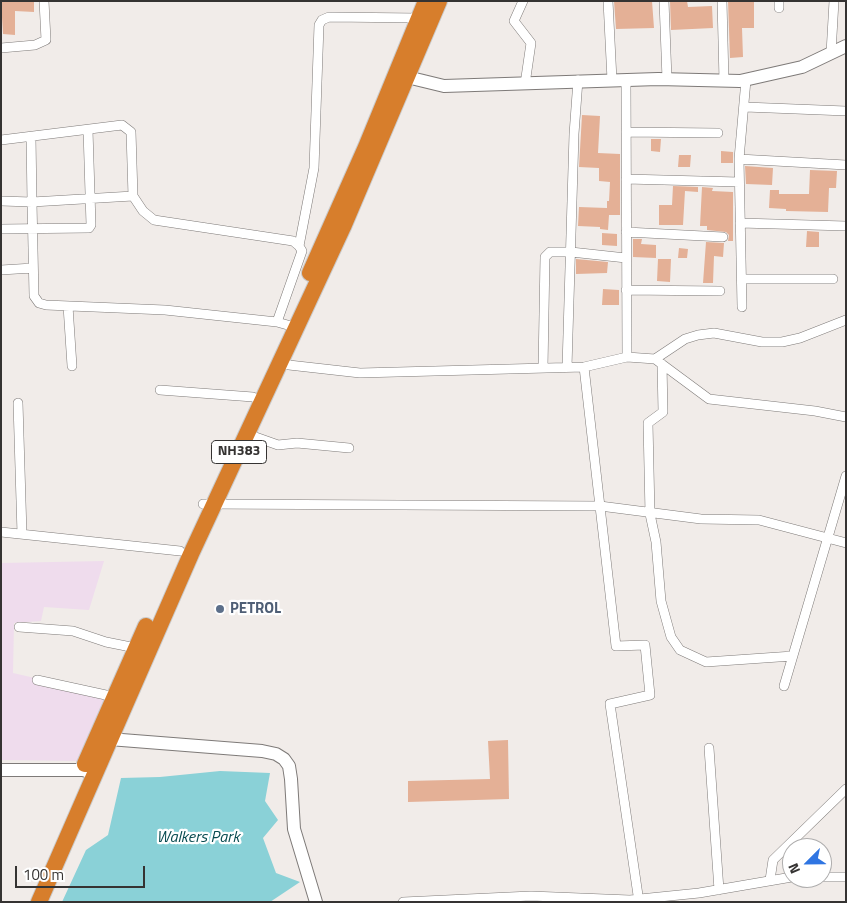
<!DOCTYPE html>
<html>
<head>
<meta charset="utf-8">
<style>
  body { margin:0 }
  #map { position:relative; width:847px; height:903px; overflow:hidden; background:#f1ece9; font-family:"Titillium Web",sans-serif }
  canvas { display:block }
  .frame { position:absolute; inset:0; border:2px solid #353332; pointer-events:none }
  .north { position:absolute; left:782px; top:838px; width:50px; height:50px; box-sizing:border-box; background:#fff; border:1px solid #aeadad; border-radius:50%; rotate:247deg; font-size:14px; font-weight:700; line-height:20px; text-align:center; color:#353332 }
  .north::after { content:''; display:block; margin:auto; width:18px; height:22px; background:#2f75e2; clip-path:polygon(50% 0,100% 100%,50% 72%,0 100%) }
  .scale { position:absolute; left:15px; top:866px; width:130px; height:22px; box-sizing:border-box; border:2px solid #353332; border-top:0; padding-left:6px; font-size:15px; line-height:18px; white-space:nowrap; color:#353332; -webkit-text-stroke:4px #fff; paint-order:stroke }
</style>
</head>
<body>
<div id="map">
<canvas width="847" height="903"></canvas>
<div class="frame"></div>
<div class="north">N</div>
<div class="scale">100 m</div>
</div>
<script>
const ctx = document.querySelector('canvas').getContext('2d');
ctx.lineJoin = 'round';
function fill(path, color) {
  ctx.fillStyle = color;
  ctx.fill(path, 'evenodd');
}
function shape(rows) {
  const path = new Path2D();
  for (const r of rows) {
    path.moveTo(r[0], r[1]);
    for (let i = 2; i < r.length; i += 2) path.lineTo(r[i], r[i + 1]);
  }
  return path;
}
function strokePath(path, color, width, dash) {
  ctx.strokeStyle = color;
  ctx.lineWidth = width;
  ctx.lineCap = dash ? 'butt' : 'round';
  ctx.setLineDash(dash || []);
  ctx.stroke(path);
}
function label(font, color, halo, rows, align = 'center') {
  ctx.font = font + ' "Titillium Web",sans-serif';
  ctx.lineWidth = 4.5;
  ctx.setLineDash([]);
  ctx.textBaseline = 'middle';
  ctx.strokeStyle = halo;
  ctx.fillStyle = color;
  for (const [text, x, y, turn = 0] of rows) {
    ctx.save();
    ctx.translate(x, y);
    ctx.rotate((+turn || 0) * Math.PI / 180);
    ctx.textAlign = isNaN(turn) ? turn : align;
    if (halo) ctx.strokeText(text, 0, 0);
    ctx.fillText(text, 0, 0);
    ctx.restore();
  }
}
const industrial = shape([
  [104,561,89,610,44,607,41,621,14,623,13,673,109,695,78,761,1,760,1,563]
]);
const water = shape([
  [220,771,270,773,265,801,278,820,263,838,276,873,300,882,270,902,62,902,86,850,108,835,121,778,160,777]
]);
const building = shape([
  [1,1,34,1,34,12,15,11,15,35,3,34],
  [614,1,652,1,654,28,616,29],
  [670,1,687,1,688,7,712,6,713,28,671,30],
  [728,1,754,1,754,28,742,28,743,57,730,58],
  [582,115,600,116,598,153,620,154,620,215,609,215,608,230,600,229,600,227,578,226,579,207,607,208,607,201,609,201,610,182,599,181,599,168,579,167],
  [651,139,661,139,660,152,651,151],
  [721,151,733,152,733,163,721,163],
  [679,155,691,155,690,167,678,167],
  [745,166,773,168,772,185,746,184],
  [810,170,837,171,836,188,829,188,828,212,786,211,786,209,769,208,770,190,779,190,779,194,809,194],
  [673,186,698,187,698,192,685,191,683,225,659,225,659,205,672,205],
  [702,187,713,188,712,191,733,192,733,241,728,241,729,235,726,232,707,230,707,226,700,226],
  [807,231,819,232,819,247,806,247],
  [602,233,617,234,617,246,602,245],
  [633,239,642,239,641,244,656,245,656,258,633,257],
  [706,242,724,243,723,257,714,256,713,283,703,283],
  [679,248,688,249,687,258,678,258],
  [576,259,608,262,607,273,576,274],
  [658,259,671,259,670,282,657,281],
  [603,289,619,290,619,305,602,305],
  [508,740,509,799,408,802,408,781,490,779,488,741]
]);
const street = shape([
  [523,1,514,21,531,43,525,84],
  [608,1,612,80],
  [664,1,667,79],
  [722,1,724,81],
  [779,8,779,1],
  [1,48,35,45,46,40,44,1],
  [831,53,834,1],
  [745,107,846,111],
  [626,132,718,133],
  [31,137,32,202,133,196,143,211,154,220,293,241,299,246,302,251,277,322],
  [1,140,122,125,131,132,133,196],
  [739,159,846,165],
  [626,179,739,182],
  [1,201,32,202,34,296,39,303,46,305,165,310,277,322,298,328],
  [740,223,846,226],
  [1,229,89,228,91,225,88,130],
  [626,232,723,237],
  [299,246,314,168,319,25,322,20,329,17,418,18],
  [1,270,33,268],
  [742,279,833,279],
  [626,290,720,291],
  [68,306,72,366],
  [742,307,739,159,746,80],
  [627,357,655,359,709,399,815,411,846,417],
  [655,359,685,339,698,335,714,333,762,342,782,342,800,338,846,320],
  [280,364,360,373,584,367,627,357,626,80],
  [662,364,663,412,648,423,650,514,656,542,661,601,671,637,680,650,706,662,793,656],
  [567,367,574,134,578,80],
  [584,367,616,646,645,645,650,695,610,704,639,902],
  [543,368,545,257,550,252,571,252,626,258],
  [160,390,253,397],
  [18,403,22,534],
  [247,434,278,445,297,443,349,448],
  [203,504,600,506,701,519,759,520,846,543],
  [1,532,180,551],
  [19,627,73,631,106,642,136,648],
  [37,680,115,697],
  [784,686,846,476],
  [709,748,719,890],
  [822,877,846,877],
  [770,880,773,860,846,789],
  [403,902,531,896,630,900,699,893,792,877]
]);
const secondary = shape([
  [407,77,444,86,658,79,740,81,802,67,846,46],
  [109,739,262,751,276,754,284,759,289,766,291,779,294,829,316,902],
  [1,770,83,770,93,773]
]);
const highway = shape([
  [310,273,366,147,426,1],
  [85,764,146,626],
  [39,902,191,554,343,227,439,1]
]);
const markers = [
  [220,609,5,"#5c6f8a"]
];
const shields = [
  [239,452,55]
];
const shieldNames = [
  ["NH383",239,452]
];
const serviceNames = [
  ["PETROL",230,609]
];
const waterNames = [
  ["Walkers Park",198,838]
];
fill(industrial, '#efdced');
fill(water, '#8ad1d7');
fill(building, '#e4b096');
strokePath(street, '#7e7a78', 10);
strokePath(secondary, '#7e7a78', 14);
strokePath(highway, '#cacaca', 18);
strokePath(street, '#fff', 9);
strokePath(secondary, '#fff', 12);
strokePath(highway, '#d77e2c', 16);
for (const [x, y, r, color] of markers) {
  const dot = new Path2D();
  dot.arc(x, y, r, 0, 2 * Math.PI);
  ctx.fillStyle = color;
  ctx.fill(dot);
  strokePath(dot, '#fff', 2);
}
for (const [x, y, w] of shields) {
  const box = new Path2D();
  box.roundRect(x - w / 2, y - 11.5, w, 23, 4);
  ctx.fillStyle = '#fff';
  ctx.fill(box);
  strokePath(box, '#353332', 1);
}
label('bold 14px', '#353332', null, shieldNames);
label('bold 15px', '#4e5e75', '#fff', serviceNames, 'left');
label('italic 16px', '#074a4f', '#fff', waterNames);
</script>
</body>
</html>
